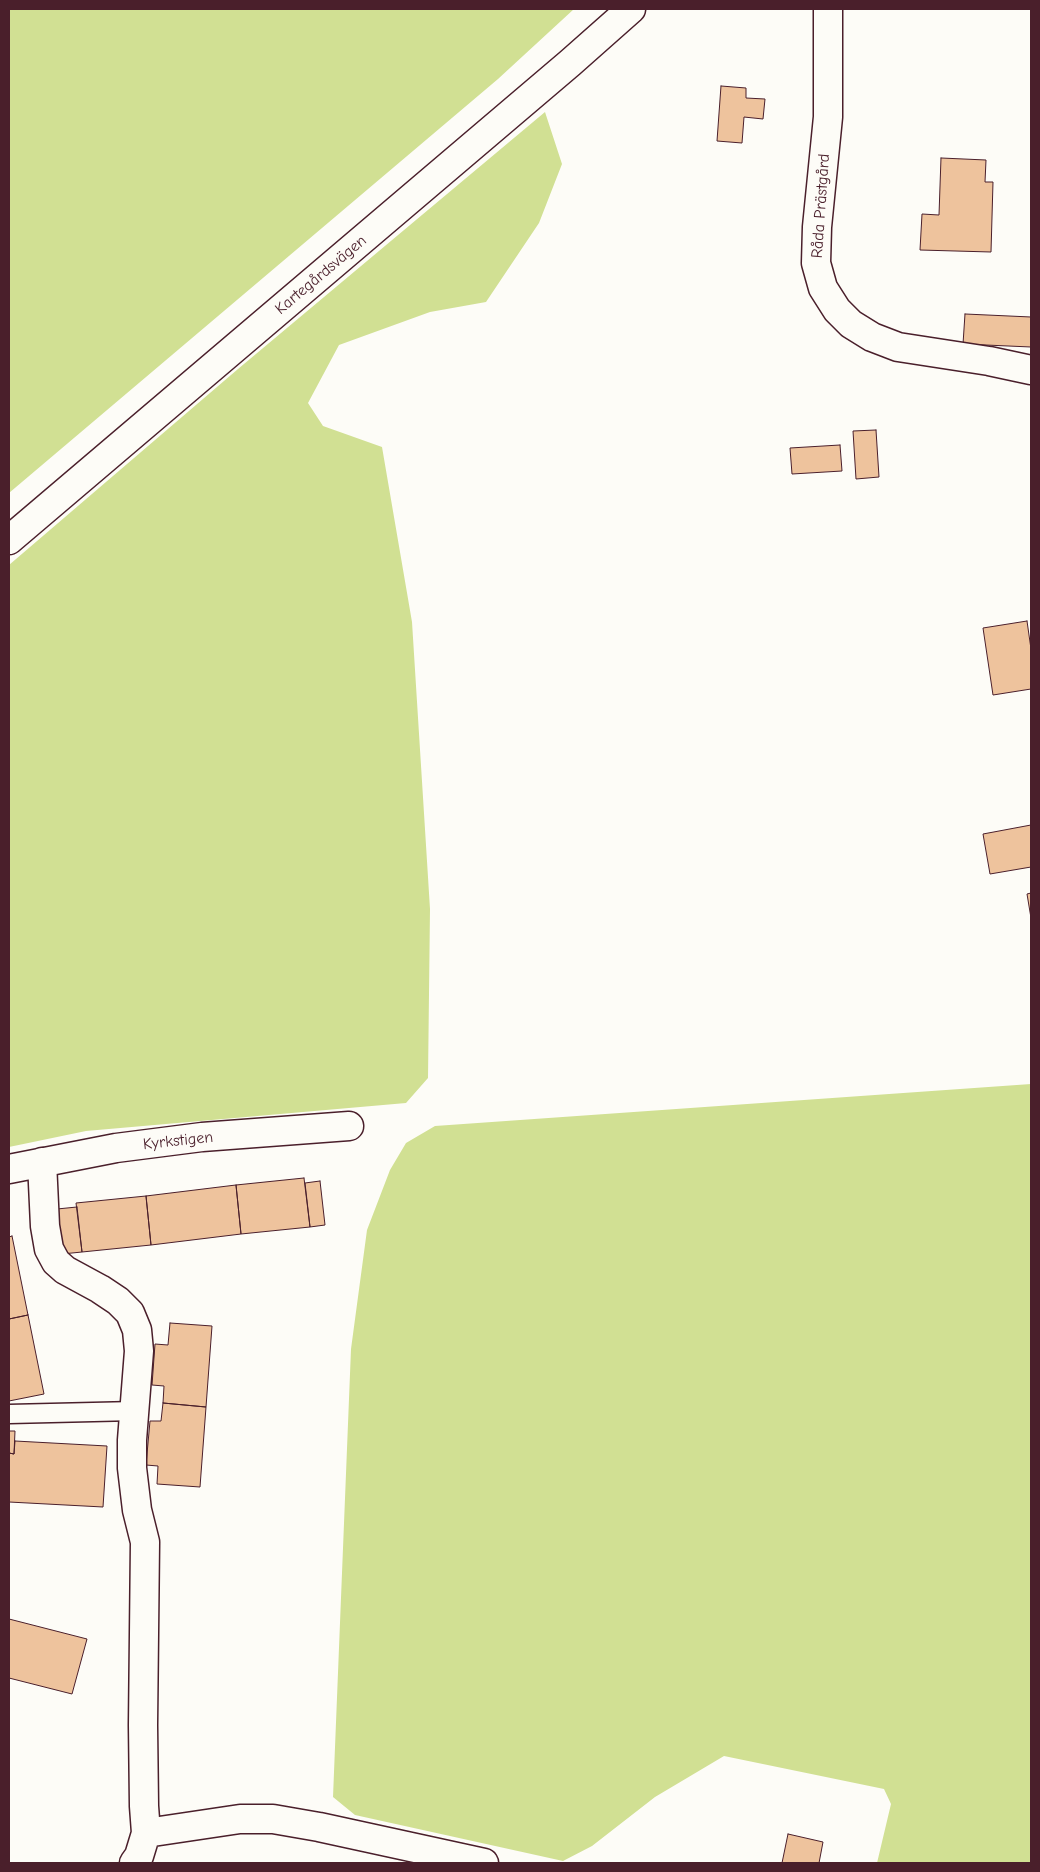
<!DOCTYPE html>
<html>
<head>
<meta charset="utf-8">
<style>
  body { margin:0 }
  #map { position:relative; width:1040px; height:1872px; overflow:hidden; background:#fdfcf7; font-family:"Comic Neue",sans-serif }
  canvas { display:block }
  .frame { position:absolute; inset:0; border:10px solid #4a1f2b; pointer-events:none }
</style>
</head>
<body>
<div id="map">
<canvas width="1040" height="1872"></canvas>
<div class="frame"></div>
</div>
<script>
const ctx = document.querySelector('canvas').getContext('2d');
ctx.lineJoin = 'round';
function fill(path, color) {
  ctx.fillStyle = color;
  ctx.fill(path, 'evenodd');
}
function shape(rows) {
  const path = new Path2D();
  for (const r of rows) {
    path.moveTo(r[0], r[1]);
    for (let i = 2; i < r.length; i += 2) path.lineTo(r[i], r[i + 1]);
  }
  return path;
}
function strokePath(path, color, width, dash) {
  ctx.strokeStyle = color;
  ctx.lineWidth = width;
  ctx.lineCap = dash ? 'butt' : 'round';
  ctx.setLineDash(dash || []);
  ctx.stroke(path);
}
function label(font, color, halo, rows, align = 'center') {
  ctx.font = font + ' "Comic Neue",sans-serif';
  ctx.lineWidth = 4.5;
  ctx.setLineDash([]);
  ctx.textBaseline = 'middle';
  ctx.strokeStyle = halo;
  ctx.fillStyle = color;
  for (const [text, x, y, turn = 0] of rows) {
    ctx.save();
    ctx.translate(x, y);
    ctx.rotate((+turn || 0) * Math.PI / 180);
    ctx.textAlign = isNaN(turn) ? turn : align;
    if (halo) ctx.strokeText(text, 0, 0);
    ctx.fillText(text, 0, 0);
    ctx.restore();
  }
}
const green = shape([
  [9,9,574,9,498,79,9,493],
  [545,112,562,164,539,223,486,302,430,312,339,345,308,403,323,426,382,447,412,622,430,909,428,1078,406,1103,86,1131,9,1147,9,565,238,369],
  [1031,1084,1031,1863,877,1863,891,1804,884,1789,724,1756,655,1797,592,1846,563,1861,355,1815,333,1797,351,1349,367,1230,390,1170,406,1143,435,1126]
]);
const building = shape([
  [721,86,746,88,746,98,765,99,763,119,744,117,742,143,717,141,721,86],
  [941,158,986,160,985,182,993,182,991,252,920,250,922,214,939,215,941,158],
  [965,314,1031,317,1031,347,963,344,965,314],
  [876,430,879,477,856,479,853,431,876,430],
  [840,445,842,471,792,474,790,448,840,445],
  [1027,621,1031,649,1031,689,993,695,983,628,1027,621],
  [1031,825,1031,867,990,874,983,834,1031,825],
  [1031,893,1031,918,1027,894,1031,893],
  [304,1178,310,1227,241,1234,236,1185,304,1178],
  [320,1181,325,1225,310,1227,305,1183,320,1181],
  [236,1185,241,1234,151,1245,146,1196,236,1185],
  [146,1196,151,1245,82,1252,76,1203,146,1196],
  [77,1207,82,1252,62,1254,57,1209,77,1207],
  [12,1236,28,1315,9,1319,9,1237,12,1236],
  [28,1315,44,1394,9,1401,9,1319,28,1315],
  [170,1323,212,1326,206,1407,163,1403,164,1386,152,1385,155,1344,168,1345,170,1323],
  [163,1403,206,1407,200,1487,157,1484,158,1466,146,1465,150,1421,161,1421,163,1403],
  [9,1431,15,1431,14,1454,9,1453,9,1431],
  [15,1441,107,1446,103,1507,9,1502,9,1453,14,1454,15,1441],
  [9,1619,87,1639,72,1694,9,1678,9,1619],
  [788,1834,823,1842,819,1863,782,1863,788,1834]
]);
const service = shape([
  [9,1414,135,1411]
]);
const minor = shape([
  [828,9,828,117,817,227,816,263,823,288,837,310,851,324,872,337,898,347,989,361,1031,370],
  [42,1162,45,1226,49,1249,56,1262,65,1270,100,1289,118,1301,130,1313,137,1330,139,1351,132,1440,132,1468,137,1510,145,1542,143,1725,144,1806,146,1833,139,1856,134,1863],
  [9,1169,116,1148,202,1137,349,1126],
  [146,1833,240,1819,273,1819,319,1827,484,1863]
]);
const tertiary = shape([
  [9,540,570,63,631,9]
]);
const streetNames = [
  ["Råda Prästgård",821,206,-86],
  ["Kartegårdsvägen",321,275,-40],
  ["Kyrkstigen",178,1141,-6]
];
fill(green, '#d1e093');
fill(building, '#eec39d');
strokePath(building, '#4a1f2b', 1);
strokePath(service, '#4a1f2b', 21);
strokePath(minor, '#4a1f2b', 31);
strokePath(tertiary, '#4a1f2b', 31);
strokePath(service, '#fdfcf7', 18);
strokePath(minor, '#fdfcf7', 28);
strokePath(tertiary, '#fdfcf7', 28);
label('16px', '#4a1f2b', '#fdfcf7', streetNames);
</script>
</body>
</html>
